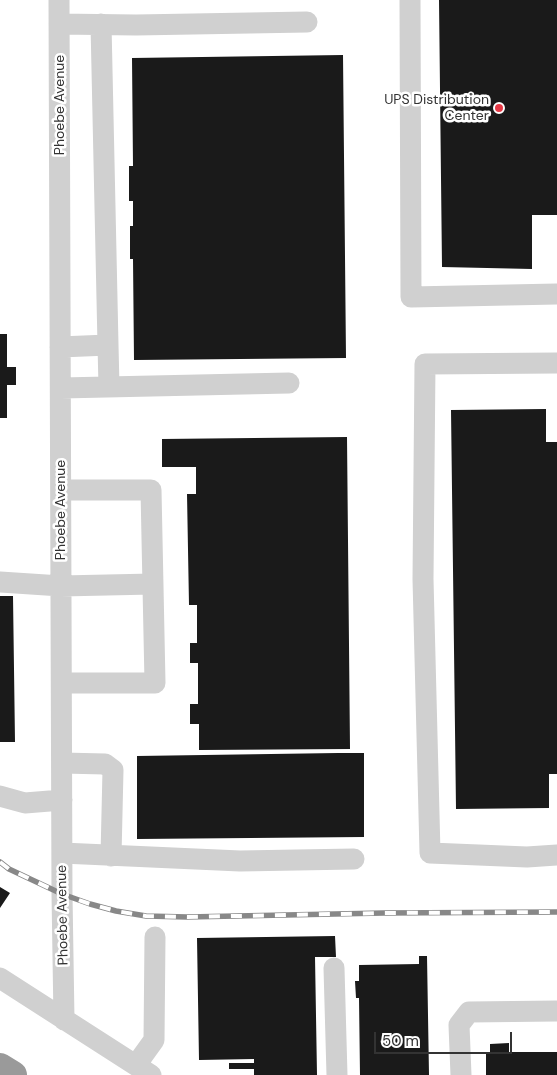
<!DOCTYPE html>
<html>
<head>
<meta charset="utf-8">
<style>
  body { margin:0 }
  #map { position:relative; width:557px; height:1075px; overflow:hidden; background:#fff; font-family:"DM Sans",sans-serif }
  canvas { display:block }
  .scale { position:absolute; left:374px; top:1032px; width:138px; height:22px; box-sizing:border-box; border:2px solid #333; border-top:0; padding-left:6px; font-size:15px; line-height:18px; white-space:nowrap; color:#333; -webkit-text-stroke:4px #fff; paint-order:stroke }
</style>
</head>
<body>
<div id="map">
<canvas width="557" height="1075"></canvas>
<div class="scale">50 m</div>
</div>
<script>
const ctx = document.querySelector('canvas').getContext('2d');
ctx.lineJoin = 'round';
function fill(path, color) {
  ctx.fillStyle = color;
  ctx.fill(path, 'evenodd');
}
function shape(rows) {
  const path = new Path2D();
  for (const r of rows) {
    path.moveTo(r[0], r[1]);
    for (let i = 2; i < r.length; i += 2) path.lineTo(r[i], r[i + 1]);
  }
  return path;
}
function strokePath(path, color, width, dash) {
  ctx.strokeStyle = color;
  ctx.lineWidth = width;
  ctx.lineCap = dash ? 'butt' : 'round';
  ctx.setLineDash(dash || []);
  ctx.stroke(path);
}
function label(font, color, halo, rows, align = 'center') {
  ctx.font = font + ' "DM Sans",sans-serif';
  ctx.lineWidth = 5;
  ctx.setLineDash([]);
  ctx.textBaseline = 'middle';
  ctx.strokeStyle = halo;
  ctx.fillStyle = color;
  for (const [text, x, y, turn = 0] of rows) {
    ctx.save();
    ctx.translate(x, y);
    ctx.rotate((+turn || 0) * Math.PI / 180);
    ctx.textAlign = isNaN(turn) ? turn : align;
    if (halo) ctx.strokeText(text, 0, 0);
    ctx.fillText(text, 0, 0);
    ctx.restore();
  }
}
const building = shape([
  [439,0,557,0,557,215,532,215,532,269,442,267],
  [343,55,346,358,134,360,133,259,130,259,130,226,133,226,133,201,129,201,129,166,133,166,132,58],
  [0,334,7,334,7,367,16,367,16,385,7,385,7,418,0,418],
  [546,409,546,442,557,442,557,774,549,774,549,808,456,809,451,410],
  [347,437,350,749,199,750,199,724,190,724,190,704,198,704,198,663,190,663,190,643,197,643,197,605,189,605,187,494,196,494,196,467,162,467,162,439],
  [0,596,13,596,15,742,0,742],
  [338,753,364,753,364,837,137,839,137,756],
  [0,887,10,893,0,908],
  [335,936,336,957,315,957,317,1075,254,1075,254,1069,229,1069,229,1063,254,1063,254,1059,199,1060,197,938],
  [419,956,427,956,429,1075,360,1075,359,998,356,998,355,981,359,981,359,965,419,964],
  [509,1043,509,1052,557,1052,557,1075,486,1075,486,1054,490,1054,490,1044]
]);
const minor = shape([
  [59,0,62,894,64,1020],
  [410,0,411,297,557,294],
  [59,24,136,25,307,22],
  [108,345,109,387],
  [60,347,108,345,101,24],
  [557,363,425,364,423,579,430,853,527,857,557,855],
  [61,388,289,383],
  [61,490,151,490,155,683,62,683],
  [0,582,61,586,153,584],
  [62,763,105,764,113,770,111,856],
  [0,796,25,803,62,800],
  [62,853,240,861,354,859],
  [334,968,337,1075],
  [0,978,151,1075],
  [136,1065,154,1040,155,937],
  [461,1075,459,1025,469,1012,557,1011]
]);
const highway = shape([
  [0,1067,13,1075]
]);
const rail = shape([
  [0,862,9,869,62,894,90,904,116,911,146,916,187,917,384,913,557,912]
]);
const markers = [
  [499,108,5,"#e63946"]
];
const poiNames = [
  ["UPS Distribution",489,100],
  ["Center",489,116]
];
const streetNames = [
  ["Phoebe Avenue",60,105,-90],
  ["Phoebe Avenue",61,510,-90],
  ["Phoebe Avenue",63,915,-91]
];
fill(building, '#1a1a1a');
strokePath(minor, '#d0d0d0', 21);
strokePath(highway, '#9a9a9a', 28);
strokePath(rail, '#888', 5.5);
strokePath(rail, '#fff', 4, [11]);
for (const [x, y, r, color] of markers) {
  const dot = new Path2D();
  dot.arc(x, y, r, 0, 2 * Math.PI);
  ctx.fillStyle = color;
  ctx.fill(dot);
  strokePath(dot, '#fff', 2);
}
label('14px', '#333', '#fff', poiNames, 'right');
label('14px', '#333', '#fff', streetNames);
</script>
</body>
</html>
